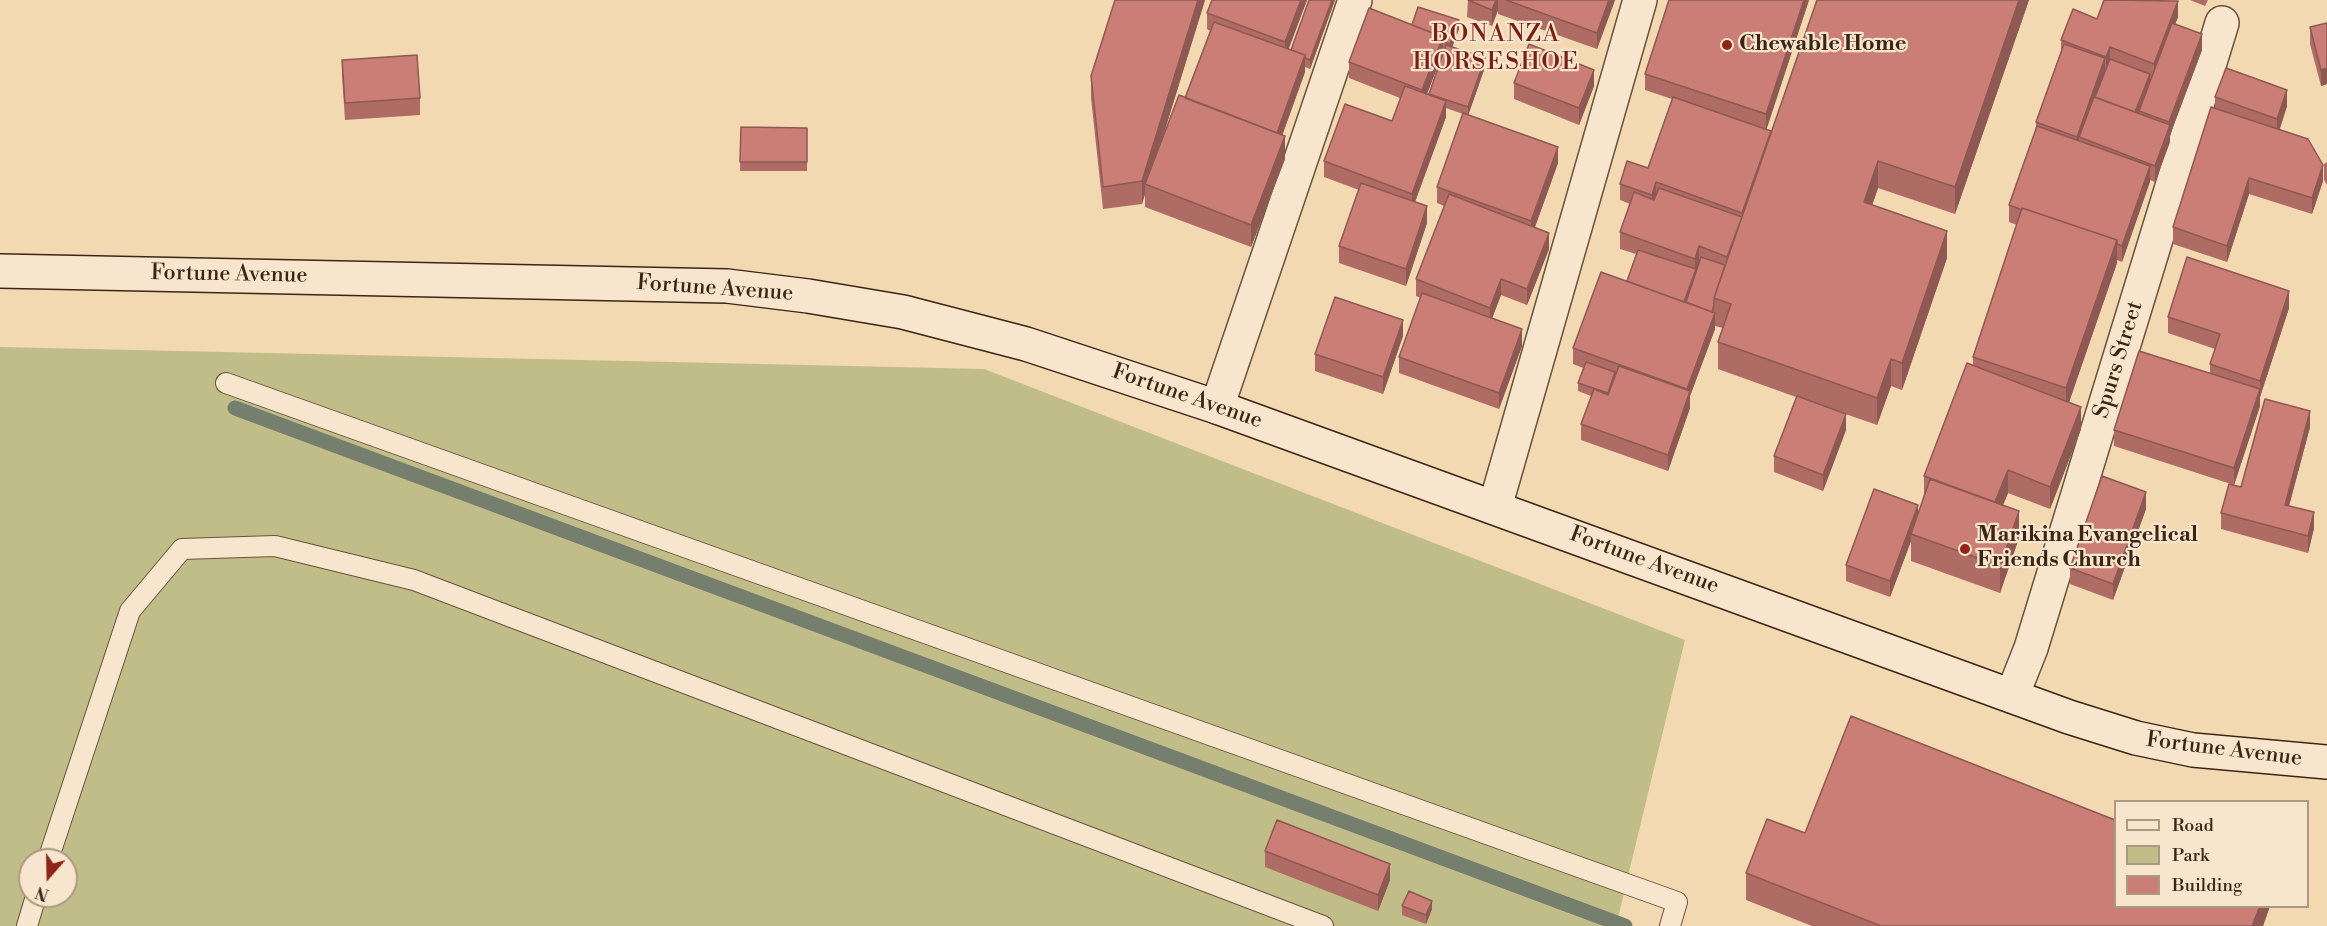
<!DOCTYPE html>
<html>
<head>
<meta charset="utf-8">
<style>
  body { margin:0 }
  #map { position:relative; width:2327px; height:926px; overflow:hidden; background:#f2d9b2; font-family:"Libre Bodoni",serif }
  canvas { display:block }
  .legend { position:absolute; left:2114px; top:800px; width:195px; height:108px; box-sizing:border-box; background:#f7e6cd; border:2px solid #ac9983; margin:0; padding:8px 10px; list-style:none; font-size:18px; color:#3c2515 }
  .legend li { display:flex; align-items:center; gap:12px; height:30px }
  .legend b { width:30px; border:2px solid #ac9983 }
  .north { position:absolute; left:18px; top:848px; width:60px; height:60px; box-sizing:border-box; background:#f7e6cd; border:2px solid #ac9983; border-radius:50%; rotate:200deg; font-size:16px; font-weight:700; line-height:24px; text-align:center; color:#3c2515 }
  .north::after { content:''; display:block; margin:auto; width:21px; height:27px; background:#8f2418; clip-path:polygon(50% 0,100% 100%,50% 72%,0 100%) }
</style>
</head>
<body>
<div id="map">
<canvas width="2327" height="926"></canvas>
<ul class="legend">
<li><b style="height:8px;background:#f7e6cd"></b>Road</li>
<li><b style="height:16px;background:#c1bd88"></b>Park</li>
<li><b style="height:16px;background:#cb7e76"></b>Building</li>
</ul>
<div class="north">N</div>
</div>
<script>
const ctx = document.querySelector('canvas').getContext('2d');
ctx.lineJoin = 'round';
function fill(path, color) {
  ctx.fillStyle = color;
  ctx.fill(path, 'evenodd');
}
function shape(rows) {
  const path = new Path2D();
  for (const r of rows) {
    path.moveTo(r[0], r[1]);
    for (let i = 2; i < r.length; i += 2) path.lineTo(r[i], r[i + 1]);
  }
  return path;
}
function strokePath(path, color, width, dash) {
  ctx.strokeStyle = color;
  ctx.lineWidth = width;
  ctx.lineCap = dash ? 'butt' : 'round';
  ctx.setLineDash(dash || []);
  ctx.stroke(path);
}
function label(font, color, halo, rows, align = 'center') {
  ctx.font = font + ' "Libre Bodoni",serif';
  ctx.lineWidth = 4.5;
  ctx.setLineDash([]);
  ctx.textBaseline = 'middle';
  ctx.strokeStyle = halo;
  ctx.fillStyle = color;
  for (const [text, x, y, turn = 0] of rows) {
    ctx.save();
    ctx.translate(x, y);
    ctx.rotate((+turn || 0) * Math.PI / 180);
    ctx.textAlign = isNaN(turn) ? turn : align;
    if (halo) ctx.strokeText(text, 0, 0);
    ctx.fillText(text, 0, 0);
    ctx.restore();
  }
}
const green = shape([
  [0,347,984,369,1685,640,1616,926,0,926],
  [30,860,66,860,66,896,30,896]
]);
const stream = shape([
  [235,408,1625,926]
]);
const service = shape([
  [226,383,1677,902,1670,926],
  [48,860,130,611,182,549,275,546,414,580,1323,926],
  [27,926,36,896]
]);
const minor = shape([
  [1217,407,1355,0],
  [1495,507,1640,0],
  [2012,696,2031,648,2222,23]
]);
const secondary = shape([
  [0,271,727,286,808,296,903,312,1026,344,1217,407,2069,717,2136,738,2193,750,2327,762]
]);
const wall = shape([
  [1115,0,1205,0,1160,145,1185,98,1210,31,1207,29,1207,13,1307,0,1288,49,1291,50,1309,0,1335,0,1310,69,1305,67,1305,72,1282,135,1285,159,1251,247,1145,207,1145,194,1142,204,1103,209,1091,98,1091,76],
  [1468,0,1615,0,1597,49,1498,14,1498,10,1492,26,1467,17],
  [1669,0,1809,0,1766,129,1771,131,2029,0,1955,214,1878,188,1872,205,1947,258,1902,390,1891,386,1877,425,1834,410,1846,430,1823,491,1774,472,1774,456,1796,397,1718,369,1718,342,1723,328,1715,326,1715,329,1690,396,1690,408,1668,471,1581,440,1581,424,1591,396,1578,391,1578,383,1583,368,1573,364,1573,348,1627,281,1636,254,1620,249,1620,232,1630,204,1620,200,1620,184,1648,168,1672,99,1645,90,1645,74],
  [2190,0,2208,0,2205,6],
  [2178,17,2175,24,2202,50,2170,135,2170,142,2155,182,2150,180,2122,262,2117,260,2117,263,2069,402,2081,429,2050,509,2008,493,2003,505,2019,538,2000,593,1911,561,1911,541,1890,597,1846,581,1846,565,1918,514,1924,495,1924,476,1973,366,1973,357,2017,225,2009,222,2009,205,2036,129,2036,122,2061,51,2061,40,2097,19],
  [2327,23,2327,84,2321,86,2310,44,2310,27],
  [1412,25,1459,29,1452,47,1485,67,1468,115,1558,163,1535,227,1549,249,1527,305,1501,295,1492,318,1522,346,1499,409,1399,373,1399,357,1421,298,1416,296,1416,279,1444,206,1437,203,1437,187,1463,114,1446,108,1446,117,1415,202,1427,223,1406,286,1339,263,1339,246,1359,190,1324,177,1324,161,1392,121,1400,98,1349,78,1349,62],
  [1443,50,1444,51,1429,95,1427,94],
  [342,60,420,98,420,115,345,120,342,76],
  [1514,83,1594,86,1579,125,1514,99],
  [2215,97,2287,106,2280,129,2323,181,2312,214,2249,194,2227,262,2173,244,2173,227,2215,108],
  [741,127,807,128,807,171,740,171],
  [2327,162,2327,185,2324,180,2324,164],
  [2289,308,2260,397,2260,406,2234,485,2114,446,2114,430,2210,373,2210,364,2215,349,2168,333,2168,317],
  [1403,336,1383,394,1315,371,1315,354],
  [2310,427,2289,506,2314,528,2308,553,2221,529,2221,513,2241,487],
  [2146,509,2113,600,2070,584,2070,568],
  [1805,833,2270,906,2263,926,1812,926,1746,900,1746,873],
  [1265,851,1390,880,1378,911,1265,867],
  [1402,906,1432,909,1426,924,1402,915]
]);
const shadedWall = shape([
  [1198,0,1205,0,1148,185,1145,184,1145,194,1142,204,1142,181],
  [1301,0,1307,0,1285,59,1285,42],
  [1332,0,1335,0,1310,69,1310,60],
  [1496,0,1498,0,1498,10,1492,26,1492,10],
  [1609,0,1615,0,1597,49,1597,33],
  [1804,0,1809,0,1766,131,1766,114],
  [2019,0,2029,0,1955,214,1955,187],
  [2178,1,2178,17,2154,80,2154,64],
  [1459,20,1459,29,1450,53,1450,44],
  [2202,34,2202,50,2170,135,2170,142,2155,182,2155,166,2169,129,2169,122],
  [1443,37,1443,53,1422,107,1422,90],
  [2110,47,2110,63,2106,73,2106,57],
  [1305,55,1305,72,1277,150,1277,134],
  [1485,58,1485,67,1468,116,1468,107],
  [2105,58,2105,75,2079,137,2079,149,2077,153,2077,137],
  [2327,68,2327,84,2321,86,2321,70],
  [1594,70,1594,86,1579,125,1579,108],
  [2150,74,2150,82,2134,126,2134,117],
  [2287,90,2287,106,2277,136,2277,119],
  [1446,101,1446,117,1412,210,1412,194],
  [1285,136,1285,159,1251,247,1251,225],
  [1558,147,1558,163,1531,238,1531,221],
  [1878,161,1878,188,1864,229,1864,202],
  [2323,165,2323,181,2312,214,2312,198],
  [2150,166,2150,182,2122,262,2122,246],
  [2249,178,2249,194,2227,262,2227,246],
  [1656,182,1656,199,1652,212,1652,195],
  [1427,206,1427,223,1406,286,1406,269],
  [1947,231,1947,258,1902,390,1902,363],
  [1549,233,1549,249,1527,305,1527,289],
  [2117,240,2117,263,2066,411,2066,388],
  [1699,246,1699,263,1687,303,1684,303,1695,271,1695,259],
  [1501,279,1501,295,1490,324,1490,308],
  [2289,291,2289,308,2260,397,2260,381],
  [1715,313,1715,329,1690,396,1690,408,1668,471,1668,455,1687,400,1687,389],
  [1403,320,1403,336,1383,394,1383,377],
  [1522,329,1522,346,1499,409,1499,393],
  [1891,359,1891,386,1877,425,1877,398],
  [2260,389,2260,406,2234,485,2234,468],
  [2081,407,2081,429,2050,509,2050,487],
  [2310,411,2310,427,2285,521,2285,505],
  [1846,414,1846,430,1823,491,1823,475],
  [2008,470,2008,493,1995,525,1995,503],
  [2146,492,2146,509,2113,600,2113,584],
  [1918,505,1918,521,1911,534,1911,541,1890,597,1890,581],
  [2019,511,2019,538,2000,593,2000,566],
  [2314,512,2314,528,2308,553,2308,536],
  [1390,864,1390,880,1378,911,1378,895],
  [1432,901,1432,909,1426,924,1426,915],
  [2260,906,2270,906,2263,926,2252,926]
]);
const building = shape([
  [1115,0,1198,0,1142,181,1103,187,1091,76,1115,0],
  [1212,0,1301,0,1285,42,1207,13,1212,0],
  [1309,0,1332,0,1310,60,1305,58,1305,55,1291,50,1309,0],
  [1468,0,1496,0,1492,10,1468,0],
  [1506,0,1609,0,1597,33,1506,0],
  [1669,0,1804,0,1766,114,1645,74,1669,0],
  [1817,0,2019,0,1955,187,1878,161,1864,202,1947,231,1902,363,1891,359,1877,398,1718,342,1731,304,1714,298,1817,0],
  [2104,0,2178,1,2154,64,2110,47,2106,57,2061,40,2073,9,2097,19,2104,0],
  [1418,7,1459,20,1450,44,1443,42,1443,37,1412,25,1418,7],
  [1369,8,1443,37,1422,90,1349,62,1369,8],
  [1214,22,1305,55,1277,133,1185,98,1214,22],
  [2172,23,2202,34,2169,122,2139,111,2172,23],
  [2327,23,2327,68,2321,70,2310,27,2327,23],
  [1529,44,1594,70,1579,108,1514,83,1529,44],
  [2064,44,2105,58,2077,137,2036,122,2064,44],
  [1446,45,1485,58,1468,107,1429,94,1446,45],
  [417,55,420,98,345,103,342,60,417,55],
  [2110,59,2150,74,2135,112,2095,97,2110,59],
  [2226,68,2287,90,2277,119,2215,97,2226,68],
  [1405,86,1446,101,1412,194,1324,161,1345,104,1392,121,1405,86],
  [1179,95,1285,136,1251,225,1145,184,1179,95],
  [1673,97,1771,131,1742,213,1656,182,1652,195,1620,184,1627,161,1648,168,1673,97],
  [2094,97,2170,125,2155,166,2079,137,2094,97],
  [2211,107,2308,139,2323,165,2312,198,2249,178,2227,246,2173,227,2211,107],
  [1463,113,1558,147,1531,221,1437,187,1463,113],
  [2037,126,2150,166,2122,246,2117,244,2117,240,2022,208,2022,210,2009,205,2037,126],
  [741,127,807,128,807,162,740,162,741,127],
  [1361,183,1427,206,1406,269,1339,246,1361,183],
  [1659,188,1742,217,1727,257,1699,246,1695,259,1620,232,1634,192,1654,200,1659,188],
  [1449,194,1549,233,1527,289,1501,279,1490,308,1416,279,1449,194],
  [2022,208,2117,240,2066,388,1973,357,2022,208],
  [1638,250,1696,269,1684,302,1627,281,1638,250],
  [1701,257,1725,265,1714,298,1714,305,1712,312,1686,302,1701,257],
  [2187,257,2289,291,2260,381,2210,364,2220,334,2168,317,2187,257],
  [1601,272,1715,313,1687,389,1573,348,1601,272],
  [1422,293,1522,329,1499,393,1399,357,1422,293],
  [1335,297,1403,320,1383,377,1315,354,1335,297],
  [2139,351,2260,389,2234,468,2114,430,2139,351],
  [1586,362,1615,372,1608,393,1578,383,1586,362],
  [1967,363,2081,407,2050,487,2008,470,1995,502,1924,476,1967,363],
  [1619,366,1690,391,1668,455,1581,424,1594,389,1608,395,1619,366],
  [1797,396,1846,414,1823,475,1774,456,1797,396],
  [2265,399,2310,411,2285,505,2314,512,2308,536,2221,513,2229,484,2241,487,2265,399],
  [2102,476,2146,492,2113,584,2070,568,2102,476],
  [1930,479,2019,511,2000,566,1911,534,1930,479],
  [1874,489,1918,505,1890,581,1846,565,1874,489],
  [1851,716,2115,820,2115,906,2260,906,2252,926,1881,926,1746,873,1767,819,1805,833,1851,716],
  [1277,820,1390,864,1378,895,1265,851,1277,820],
  [1409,891,1432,901,1426,915,1402,906,1409,891]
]);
const markers = [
  [1727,45,6,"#8f2418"],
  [1965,549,6,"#8f2418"]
];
const poiNames = [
  ["Chewable Home",1739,45],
  ["Marikina Evangelical",1977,536],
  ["Friends Church",1977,561]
];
const streetNames = [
  ["Fortune Avenue",229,275,1],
  ["Fortune Avenue",715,289,4],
  ["Spurs Street",2119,360,-73],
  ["Fortune Avenue",1187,397,19],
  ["Fortune Avenue",1644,561,20],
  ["Fortune Avenue",2224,750,7]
];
const neighbourhoodNames = [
  ["BONANZA",1496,35],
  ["HORSESHOE",1496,63]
];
fill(green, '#c1bd88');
strokePath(stream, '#767f6d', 15);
strokePath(service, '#6a523c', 22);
strokePath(minor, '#6a523c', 36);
strokePath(secondary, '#3c2515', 36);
strokePath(service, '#f7e6cd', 20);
strokePath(minor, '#f7e6cd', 33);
strokePath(secondary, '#f7e6cd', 33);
fill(wall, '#af6c65');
fill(shadedWall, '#8e5853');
fill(building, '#cb7e76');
strokePath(building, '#8e5853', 1.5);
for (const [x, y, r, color] of markers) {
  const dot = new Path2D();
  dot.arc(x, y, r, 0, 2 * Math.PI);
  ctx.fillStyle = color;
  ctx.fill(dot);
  strokePath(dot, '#f7e6cd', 2);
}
label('bold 22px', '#3c2515', '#f7e6cd', poiNames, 'left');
label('22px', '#3c2515', '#f7e6cd', streetNames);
ctx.letterSpacing = '1.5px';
label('24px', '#7a1f14', '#f7e6cd', neighbourhoodNames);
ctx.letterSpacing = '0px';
</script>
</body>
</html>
